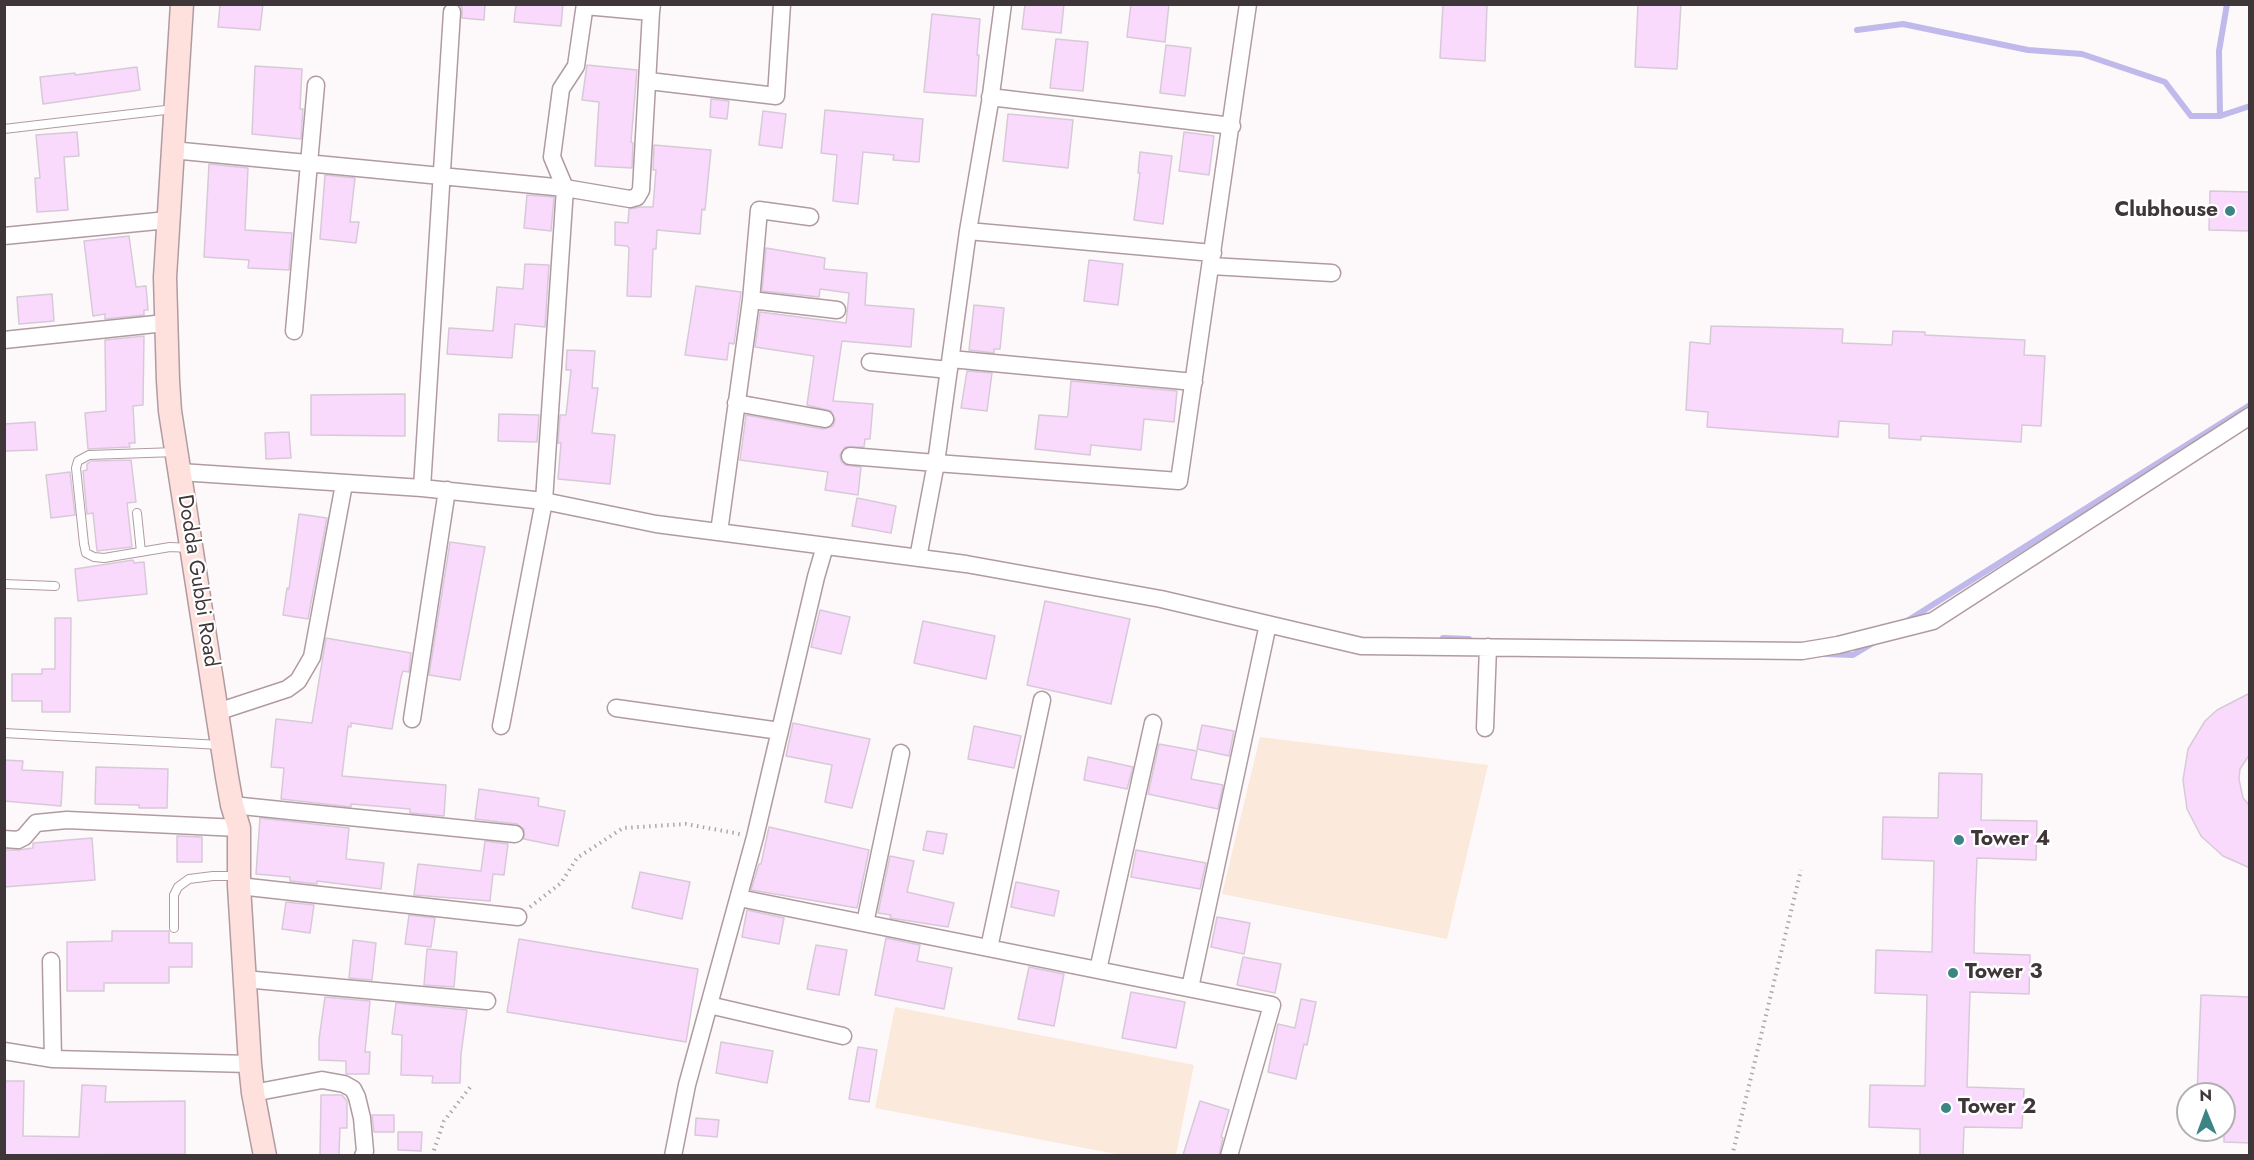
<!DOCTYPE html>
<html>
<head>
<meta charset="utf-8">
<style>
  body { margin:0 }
  #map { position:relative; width:2254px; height:1160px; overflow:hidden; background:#fdf9fa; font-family:Jost,sans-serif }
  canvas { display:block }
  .frame { position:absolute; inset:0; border:6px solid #3f3639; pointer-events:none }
  .north { position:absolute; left:2176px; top:1082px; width:60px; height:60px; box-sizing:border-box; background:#fff; border:2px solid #b2afb0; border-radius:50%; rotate:359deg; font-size:16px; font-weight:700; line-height:24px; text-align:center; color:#3f3639 }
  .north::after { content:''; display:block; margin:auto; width:21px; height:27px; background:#3c8584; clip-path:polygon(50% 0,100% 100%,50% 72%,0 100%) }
</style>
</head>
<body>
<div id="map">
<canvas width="2254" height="1160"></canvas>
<div class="frame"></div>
<div class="north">N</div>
</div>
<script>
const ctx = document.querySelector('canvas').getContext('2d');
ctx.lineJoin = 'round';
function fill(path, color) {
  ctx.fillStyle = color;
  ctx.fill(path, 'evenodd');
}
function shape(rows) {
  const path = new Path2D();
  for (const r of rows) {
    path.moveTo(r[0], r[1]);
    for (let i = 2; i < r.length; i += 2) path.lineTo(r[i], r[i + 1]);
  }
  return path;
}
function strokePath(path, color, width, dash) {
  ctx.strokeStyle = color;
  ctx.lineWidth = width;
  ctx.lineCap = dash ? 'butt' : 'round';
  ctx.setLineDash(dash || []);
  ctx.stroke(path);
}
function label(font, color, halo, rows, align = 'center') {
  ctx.font = font + ' Jost,sans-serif';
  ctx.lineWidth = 4.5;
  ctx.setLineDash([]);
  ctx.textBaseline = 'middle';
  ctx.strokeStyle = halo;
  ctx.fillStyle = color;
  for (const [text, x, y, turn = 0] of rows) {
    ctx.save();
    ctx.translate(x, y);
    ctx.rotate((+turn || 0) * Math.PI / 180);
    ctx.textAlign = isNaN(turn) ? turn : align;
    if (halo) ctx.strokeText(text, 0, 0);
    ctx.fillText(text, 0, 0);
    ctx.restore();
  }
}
const green = shape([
  [1260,737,1488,765,1447,939,1222,894],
  [895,1007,1194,1065,1176,1155,1121,1155,875,1108]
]);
const stream = shape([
  [1857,30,1903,24,2028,50,2082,54,2165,82,2191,116,2220,116,2250,106],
  [2220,116,2219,51,2227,4],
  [1907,621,2250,405],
  [1443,638,1469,639],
  [1824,654,1853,655,1873,643]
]);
const building = shape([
  [220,4,263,4,260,30,218,27,220,4],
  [459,4,485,4,484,20,462,18,462,8,459,4],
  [516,4,563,4,561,26,514,22,516,4],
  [1025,4,1064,4,1061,33,1022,29,1025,4],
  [1131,4,1169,4,1165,42,1127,37,1131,4],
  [1443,4,1487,4,1485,61,1440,58,1443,4],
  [1638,4,1681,4,1677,69,1635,67,1638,4],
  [932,14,980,19,977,55,979,55,976,96,924,92,932,14],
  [1056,39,1088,42,1083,91,1050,88,1056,39],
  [1166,45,1191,48,1185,96,1160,93,1166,45],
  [587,65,637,70,631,142,633,143,632,168,595,166,599,102,582,100,587,65],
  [255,66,302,69,300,109,303,109,301,139,252,134,255,66],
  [137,67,140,90,43,104,40,77,75,73,75,75,137,67],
  [711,99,729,101,727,119,710,117,711,99],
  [825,110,923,119,919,162,893,160,894,155,863,152,858,204,833,201,837,155,821,153,825,110],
  [763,111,786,114,782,148,759,145,763,111],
  [1008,114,1073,120,1068,168,1003,161,1008,114],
  [77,132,79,156,64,157,68,210,37,212,35,178,40,178,36,135,77,132],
  [1184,132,1214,136,1209,175,1179,171,1184,132],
  [654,145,711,150,705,210,702,209,700,234,657,230,656,249,653,249,651,297,627,296,629,248,627,246,615,245,615,222,628,223,629,209,641,207,653,207,656,170,653,170,654,145],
  [1140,152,1172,156,1163,224,1134,220,1140,173,1138,173,1140,152],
  [209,164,248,168,245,230,292,233,289,270,248,268,249,260,204,257,209,164],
  [325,175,355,178,350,222,359,222,356,243,320,239,325,175],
  [2210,191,2250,192,2250,231,2209,230,2210,191],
  [527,195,554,197,551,231,524,228,527,195],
  [129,236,136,287,146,286,148,310,144,310,144,315,105,319,105,314,93,316,84,241,129,236],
  [766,248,825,258,824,269,867,273,865,305,914,309,911,347,842,341,833,401,873,404,870,439,865,439,864,447,845,447,840,455,841,461,845,465,861,467,858,495,825,490,828,472,740,460,746,415,823,429,833,426,835,420,831,411,807,405,814,356,755,347,760,312,846,323,849,293,820,289,819,297,762,291,766,248],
  [1089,260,1123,264,1118,305,1084,301,1089,260],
  [525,264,549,265,545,327,515,324,512,358,447,354,449,328,493,331,497,287,523,289,525,264],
  [696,286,741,292,734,344,729,343,727,360,685,355,696,286],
  [52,294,54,321,19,324,17,297,52,294],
  [974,305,1004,308,1000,349,994,349,994,353,969,350,974,305],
  [1711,326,1843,329,1842,343,1892,345,1893,331,1925,332,1925,335,2025,340,2024,355,2045,356,2041,426,2022,425,2021,442,1921,436,1921,440,1889,438,1889,424,1839,421,1838,437,1707,427,1708,412,1686,410,1690,342,1710,344,1711,326],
  [144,336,143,405,133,406,135,443,129,443,130,447,88,449,85,413,106,411,105,340,144,336],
  [567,350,595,351,592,388,598,388,592,433,615,435,610,484,558,479,561,443,558,443,560,415,566,415,571,370,566,370,567,350],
  [967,371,992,373,987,411,961,408,967,371],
  [1071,381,1177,391,1174,422,1144,419,1141,450,1091,445,1090,455,1035,449,1039,415,1067,417,1068,415,1071,381],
  [405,394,405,436,311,435,311,395,405,394],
  [499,414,539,415,537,442,498,441,499,414],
  [35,422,37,450,4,451,4,424,35,422],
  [289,432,291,458,266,459,265,433,289,432],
  [131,460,136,502,127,503,132,547,97,551,93,513,87,514,83,471,87,470,87,464,91,461,131,460],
  [70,472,75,515,51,518,46,475,70,472],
  [857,498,896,506,891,533,852,526,857,498],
  [299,514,327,518,308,619,283,615,287,588,289,589,299,514],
  [450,542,485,547,460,680,429,675,450,542],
  [133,560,134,563,144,562,147,594,78,601,75,569,133,560],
  [1045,601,1130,619,1111,704,1027,685,1045,601],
  [820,610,850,617,841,654,811,647,820,610],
  [55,618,71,618,70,712,42,712,42,701,12,701,12,674,42,674,42,669,55,669,55,618],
  [923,621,995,636,986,679,914,663,923,621],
  [326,638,411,653,409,672,403,671,401,677,392,729,351,723,351,727,348,726,342,776,446,785,444,816,410,813,410,809,351,804,351,807,281,799,284,768,271,767,276,719,312,723,326,638],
  [2250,693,2250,754,2240,769,2239,779,2243,798,2250,806,2250,868,2223,856,2201,836,2187,809,2183,780,2188,749,2205,721,2217,710,2250,693],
  [793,723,870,739,852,808,825,802,832,765,786,756,793,723],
  [1202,725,1234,731,1229,756,1197,749,1202,725],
  [974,726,1021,736,1014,768,968,759,974,726],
  [1159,744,1197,751,1191,779,1223,785,1218,809,1148,794,1159,744],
  [1088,757,1133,767,1127,789,1084,780,1088,757],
  [4,760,23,761,22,770,63,772,61,806,4,801,4,760],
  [96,767,168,769,167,808,139,808,139,805,95,804,96,767],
  [1939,773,1982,774,1981,820,2037,821,2036,860,1977,858,1975,905,1974,953,2030,955,2029,994,1970,992,1967,1087,2024,1089,2022,1128,1964,1127,1963,1155,1920,1155,1920,1129,1869,1127,1870,1085,1925,1086,1927,995,1875,993,1876,950,1932,952,1934,861,1882,859,1883,817,1938,818,1939,773],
  [479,789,539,798,538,806,565,811,558,846,524,839,524,829,517,824,475,819,479,789],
  [260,818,349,828,346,859,384,863,381,889,317,881,317,884,290,881,290,877,256,874,260,818],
  [769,827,869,850,857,908,751,890,759,864,761,864,769,827],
  [927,831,947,834,943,854,923,850,927,831],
  [177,836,202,837,202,862,177,862,177,836],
  [92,838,95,880,4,887,4,850,18,850,33,848,33,843,92,838],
  [485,841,508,844,504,875,493,874,490,901,414,895,418,864,481,871,485,841],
  [1136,850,1206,863,1200,889,1131,877,1136,850],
  [890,856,914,861,907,892,954,903,948,927,890,918,891,915,878,913,890,856],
  [640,872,690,882,682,919,632,908,640,872],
  [1016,882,1059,891,1054,916,1011,907,1016,882],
  [286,902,314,905,310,933,282,929,286,902],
  [747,910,784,918,779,944,742,937,747,910],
  [409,915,435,918,431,947,405,944,409,915],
  [1217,917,1250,923,1244,954,1211,947,1217,917],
  [112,931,169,931,169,943,192,943,192,967,169,967,169,983,104,983,104,991,67,991,67,942,112,941,112,931],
  [886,938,920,945,917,961,952,968,944,1009,875,995,886,938],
  [519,939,698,969,686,1042,507,1012,519,939],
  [353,940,376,943,372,980,349,978,353,940],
  [816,945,847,950,839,995,807,989,816,945],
  [427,949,457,952,454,987,424,985,427,949],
  [1243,957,1281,964,1275,993,1237,985,1243,957],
  [1029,967,1064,974,1054,1026,1018,1019,1029,967],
  [1131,992,1185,1002,1176,1048,1122,1038,1131,992],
  [2201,995,2250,997,2250,1143,2224,1142,2224,1094,2197,1094,2201,995],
  [325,997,370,1001,365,1052,370,1052,369,1074,346,1074,346,1061,319,1060,319,1039,325,997],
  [1301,999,1316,1002,1307,1045,1304,1044,1296,1079,1268,1072,1278,1024,1295,1028,1301,999],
  [396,1003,467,1010,461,1054,460,1083,432,1083,433,1076,401,1075,402,1035,392,1034,396,1003],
  [721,1042,773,1051,767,1083,716,1073,721,1042],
  [858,1047,877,1050,869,1102,849,1099,858,1047],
  [4,1081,24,1081,23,1136,79,1137,82,1085,106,1086,105,1102,185,1101,185,1154,4,1155,4,1081],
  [321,1095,342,1095,347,1101,347,1128,340,1128,339,1155,320,1155,321,1095],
  [1200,1101,1229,1110,1221,1137,1223,1138,1219,1155,1183,1155,1200,1101],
  [372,1115,394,1115,394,1132,374,1132,372,1115],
  [696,1118,719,1120,717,1137,695,1135,696,1118],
  [398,1132,422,1132,421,1151,398,1150,398,1132]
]);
const path = shape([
  [530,907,561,883,577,858,623,828,686,824,740,834],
  [432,1156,444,1121,471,1086],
  [1732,1156,1801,870]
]);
const service = shape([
  [4,129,174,109],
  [176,452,89,455,78,461,76,468,84,544,86,553,94,557,104,558,170,547,190,548],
  [137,513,141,552],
  [4,584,55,586],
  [4,733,220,745],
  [174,928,174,895,178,887,189,879,213,876,239,876]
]);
const minor = shape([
  [585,6,651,12,652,4],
  [649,81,776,96,782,4],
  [990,97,1232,126],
  [172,150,565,188,630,199,637,197,641,190,651,12],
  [968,231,1213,253],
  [4,236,168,220],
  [1211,266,1332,273],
  [751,300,837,310],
  [294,331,316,85],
  [4,340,165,323],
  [951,359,1194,382],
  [870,362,949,370],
  [736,403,825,419],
  [850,456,936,463,968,231,990,102,1003,4],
  [180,472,422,488,544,501,656,524,966,564,1161,599,1361,646,1802,651,1838,645,1933,621,2250,416],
  [422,488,452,12],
  [719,532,751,300,759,210,810,217],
  [918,558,936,463,1179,481,1248,4],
  [616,708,780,731],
  [217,712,287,689,298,681,312,657,344,484],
  [412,719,447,490],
  [501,726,544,501,565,188,552,157,561,89,576,66,585,4],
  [1485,728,1488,647],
  [232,805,515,834],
  [4,839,18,840,24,837,36,823,67,820,239,828],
  [239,886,518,917],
  [739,898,1272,1005,1229,1156],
  [865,923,901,753],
  [989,948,1042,700],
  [51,961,53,1059],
  [1098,970,1153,723],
  [244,979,487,1001],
  [1190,988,1268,624],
  [709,1005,843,1036],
  [4,1051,53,1059,250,1064],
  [253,1093,322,1080,344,1084,353,1089,357,1097,362,1118,365,1151,363,1156],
  [673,1156,687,1085,755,837,816,577,825,546]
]);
const secondary = shape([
  [182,4,165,277,168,381,170,411,227,777,232,805,239,828,239,886,250,1064,253,1093,265,1156]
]);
const markers = [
  [2230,211,6,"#3c8584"],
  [1959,840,6,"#3c8584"],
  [1953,973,6,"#3c8584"],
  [1946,1108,6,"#3c8584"]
];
const poiNames = [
  ["Clubhouse",2218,211,"right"],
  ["Tower 4",1971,840],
  ["Tower 3",1965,973],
  ["Tower 2",1958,1108]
];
const streetNames = [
  ["Dodda Gubbi Road",197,581,81]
];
fill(green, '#fbe9db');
strokePath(stream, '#c0b9eb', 6);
fill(building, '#f9dafc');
strokePath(building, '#d8c9d9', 1.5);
strokePath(service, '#b09ba2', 10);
strokePath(minor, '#b09ba2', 19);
strokePath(secondary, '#b09ba2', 25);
strokePath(path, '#ada7a9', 4, [1.5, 4.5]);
strokePath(service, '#fff', 8);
strokePath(minor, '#fff', 16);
strokePath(secondary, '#fee0dc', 22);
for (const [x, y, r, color] of markers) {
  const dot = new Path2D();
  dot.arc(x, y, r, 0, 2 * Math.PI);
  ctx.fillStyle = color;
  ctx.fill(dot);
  strokePath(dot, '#fff', 2);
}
label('bold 21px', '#3f3639', '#fff', poiNames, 'left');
label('21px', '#3f3639', '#fff', streetNames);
</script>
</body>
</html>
